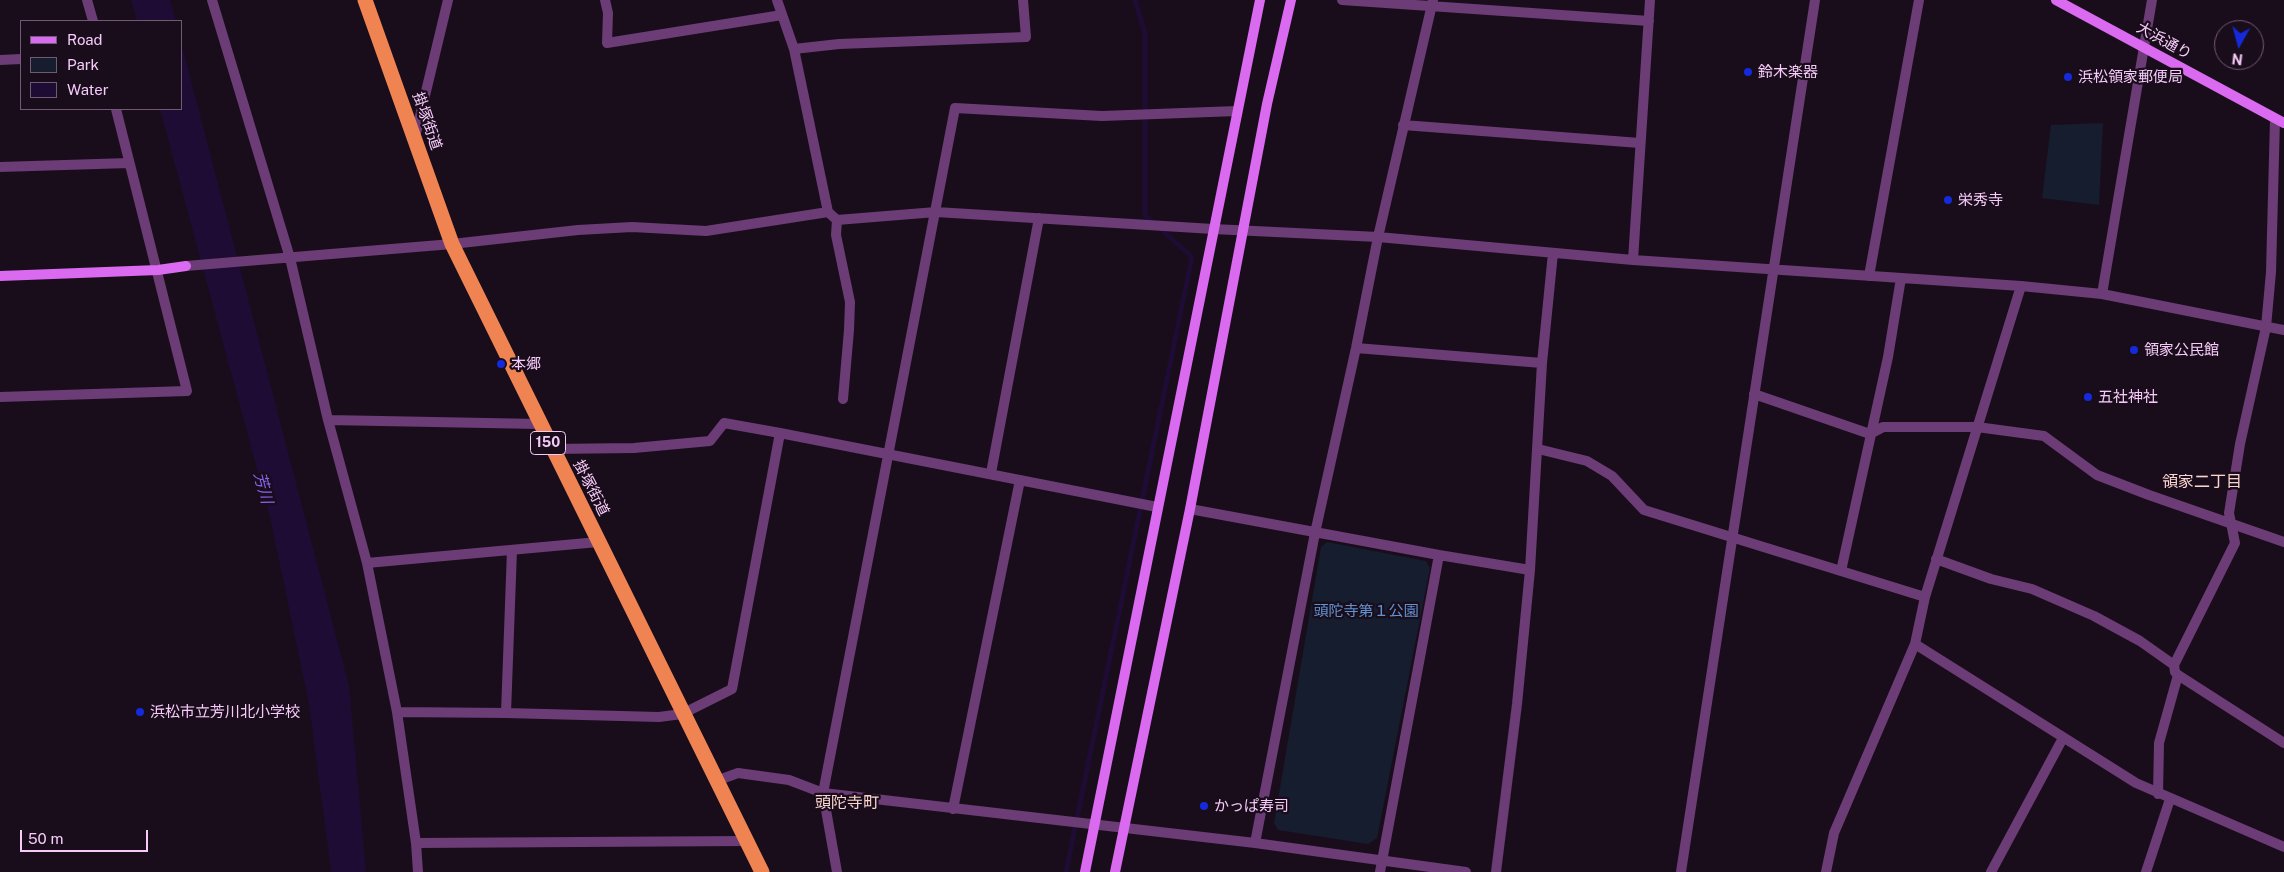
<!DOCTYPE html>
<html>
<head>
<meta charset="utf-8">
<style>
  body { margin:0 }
  #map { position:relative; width:2284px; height:872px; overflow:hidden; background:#1a0d1b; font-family:"Public Sans",sans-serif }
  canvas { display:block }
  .legend { position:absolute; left:20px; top:20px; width:162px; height:90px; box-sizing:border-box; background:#1a0d1b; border:1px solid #725974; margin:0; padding:6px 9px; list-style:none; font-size:15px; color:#f6cbfa }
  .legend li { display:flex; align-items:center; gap:10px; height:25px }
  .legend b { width:25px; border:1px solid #725974 }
  .north { position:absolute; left:2214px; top:20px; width:50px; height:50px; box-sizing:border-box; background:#1a0d1b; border:1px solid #725974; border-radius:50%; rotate:187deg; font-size:14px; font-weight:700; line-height:20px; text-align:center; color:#f6cbfa }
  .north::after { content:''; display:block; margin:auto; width:18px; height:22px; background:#1529dd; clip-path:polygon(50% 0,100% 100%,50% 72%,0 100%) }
  .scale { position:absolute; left:20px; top:830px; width:128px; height:22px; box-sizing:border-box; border:2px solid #f6cbfa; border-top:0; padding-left:6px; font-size:15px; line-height:18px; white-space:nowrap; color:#f6cbfa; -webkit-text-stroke:4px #1a0d1b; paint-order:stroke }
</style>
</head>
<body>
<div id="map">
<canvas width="2284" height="872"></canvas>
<ul class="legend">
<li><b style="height:6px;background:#da6bf1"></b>Road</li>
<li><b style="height:14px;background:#151d2e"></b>Park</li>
<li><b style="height:14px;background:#1e0c34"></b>Water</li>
</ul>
<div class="north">N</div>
<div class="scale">50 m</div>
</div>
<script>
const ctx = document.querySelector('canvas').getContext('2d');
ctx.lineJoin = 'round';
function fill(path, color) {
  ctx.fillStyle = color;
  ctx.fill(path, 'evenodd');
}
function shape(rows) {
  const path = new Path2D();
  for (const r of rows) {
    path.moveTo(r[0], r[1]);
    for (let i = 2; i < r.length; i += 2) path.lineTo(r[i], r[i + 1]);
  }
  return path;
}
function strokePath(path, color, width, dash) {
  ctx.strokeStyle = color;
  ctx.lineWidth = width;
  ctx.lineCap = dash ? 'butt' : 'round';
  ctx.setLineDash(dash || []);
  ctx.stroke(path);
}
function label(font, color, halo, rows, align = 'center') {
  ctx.font = font + ' "Public Sans","Noto Sans JP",sans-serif';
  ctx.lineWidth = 4.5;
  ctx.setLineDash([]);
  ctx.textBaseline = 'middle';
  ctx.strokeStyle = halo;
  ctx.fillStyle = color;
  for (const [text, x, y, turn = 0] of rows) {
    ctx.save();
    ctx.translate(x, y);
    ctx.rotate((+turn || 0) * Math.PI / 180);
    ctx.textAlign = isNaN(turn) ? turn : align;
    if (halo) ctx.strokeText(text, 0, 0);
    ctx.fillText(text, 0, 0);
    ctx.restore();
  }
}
const green = shape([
  [2103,123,2099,205,2042,198,2051,125],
  [1327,542,1426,561,1430,568,1377,838,1368,844,1278,830,1274,823,1321,547]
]);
const water = shape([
  [131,0,170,0,176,21,137,21],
  [181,42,349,686,366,872,331,872,309,704,270,517,160,109,181,109]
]);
const stream = shape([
  [1066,872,1192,257,1145,215,1145,33,1135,0]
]);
const street = shape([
  [87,0,93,21],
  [212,0,290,258,328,420,367,563,397,712,416,843,418,872],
  [605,0,608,13,607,43,782,15],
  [777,0,794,49,828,212,837,220,936,212,1213,229,1378,237,1633,260,2021,286,2102,294,2284,330],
  [1342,0,1649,21],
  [794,49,839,44,1026,37,1023,0],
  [0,60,21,59],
  [1403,125,1640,143],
  [415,137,448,0],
  [0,167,129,163],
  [837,220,836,235,850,302,849,330,843,399],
  [1633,260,1650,0],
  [186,266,452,244,578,230,632,227,706,231,828,212],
  [1869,276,1919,0],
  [2102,294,2152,0],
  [1356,348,1542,363],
  [1754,394,1870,434,1883,427,1977,427,2044,436,2097,475,2149,495,2284,542],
  [0,397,187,391,116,109],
  [328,420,539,424],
  [551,449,634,448,710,441,724,423,780,433],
  [1538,449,1587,461,1612,476,1644,510,1925,597,2021,286],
  [991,473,1039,218],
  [1190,509,1439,555,1380,872],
  [1439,555,1530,570],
  [1936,559,1991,579,2032,589,2094,616,2140,641,2174,665],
  [367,563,598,542],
  [1841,571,1888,357,1901,278],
  [1925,597,1915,644,2136,783,2284,847],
  [2178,675,2284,743],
  [397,712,506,713,512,550],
  [506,713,659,717,682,714,732,689,780,433,1157,507],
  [716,781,738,773,789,780,823,793,1255,843,1466,872],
  [2158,794,2159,743,2178,675,2175,672,2174,665,2235,543,2229,513,2240,444,2266,327,2271,272,2275,119],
  [953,809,1020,480],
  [416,843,746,841],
  [1255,843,1315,533,1356,348,1378,237,1433,0],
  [837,872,823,793,955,108,1102,116,1237,111],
  [1496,872,1517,704,1530,570,1542,363,1553,253],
  [1681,872,1815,0],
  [1826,872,1834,833,1915,644],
  [1991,872,2063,738],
  [2146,872,2170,799]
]);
const secondary = shape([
  [2056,0,2284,123],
  [0,276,158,270,186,266],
  [1085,872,1260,0],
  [1115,872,1190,509,1267,104,1291,0]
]);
const highway = shape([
  [365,0,452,244,762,872]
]);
const markers = [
  [1748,72,5,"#1529dd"],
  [2068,77,5,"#1529dd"],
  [1948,200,5,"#1529dd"],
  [2134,350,5,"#1529dd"],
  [501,364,5,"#1529dd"],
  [2088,397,5,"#1529dd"],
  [140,712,5,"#1529dd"],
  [1204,806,5,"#1529dd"]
];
const shields = [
  [548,443,35]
];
const shieldNames = [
  ["150",548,443]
];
const streetNames = [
  ["大浜通り",2164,41,29],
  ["掛塚街道",427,121,71],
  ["掛塚街道",591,488,63]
];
const poiNames = [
  ["鈴木楽器",1758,72],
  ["浜松領家郵便局",2078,77],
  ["栄秀寺",1958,200],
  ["領家公民館",2144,350],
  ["本郷",511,364],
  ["五社神社",2098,397],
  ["浜松市立芳川北小学校",150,712],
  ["かっぱ寿司",1214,806]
];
const parkNames = [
  ["頭陀寺第１公園",1366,611]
];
const neighbourhoodNames = [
  ["領家二丁目",2202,482],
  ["頭陀寺町",847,803]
];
const waterNames = [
  ["芳川",263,488,75]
];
fill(green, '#151d2e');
fill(water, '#1e0c34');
strokePath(stream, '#1e0c34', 5);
strokePath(street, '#6c3c76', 10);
strokePath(secondary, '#da6bf1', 10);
strokePath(highway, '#ef8452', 15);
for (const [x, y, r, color] of markers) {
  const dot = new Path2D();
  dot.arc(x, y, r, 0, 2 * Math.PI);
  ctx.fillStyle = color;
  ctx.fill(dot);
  strokePath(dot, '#1a0d1b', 2);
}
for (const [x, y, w] of shields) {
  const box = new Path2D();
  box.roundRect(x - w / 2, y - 11.5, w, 23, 4);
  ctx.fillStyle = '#1a0d1b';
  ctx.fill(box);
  strokePath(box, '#f6cbfa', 1);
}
label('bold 14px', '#f6cbfa', null, shieldNames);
label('15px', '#f6cbfa', '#1a0d1b', streetNames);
label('15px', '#f6cbfa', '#1a0d1b', poiNames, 'left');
label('15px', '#6093d2', '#1a0d1b', parkNames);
label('16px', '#fad5cd', '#1a0d1b', neighbourhoodNames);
label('italic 16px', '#8863f0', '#1a0d1b', waterNames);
</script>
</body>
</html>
